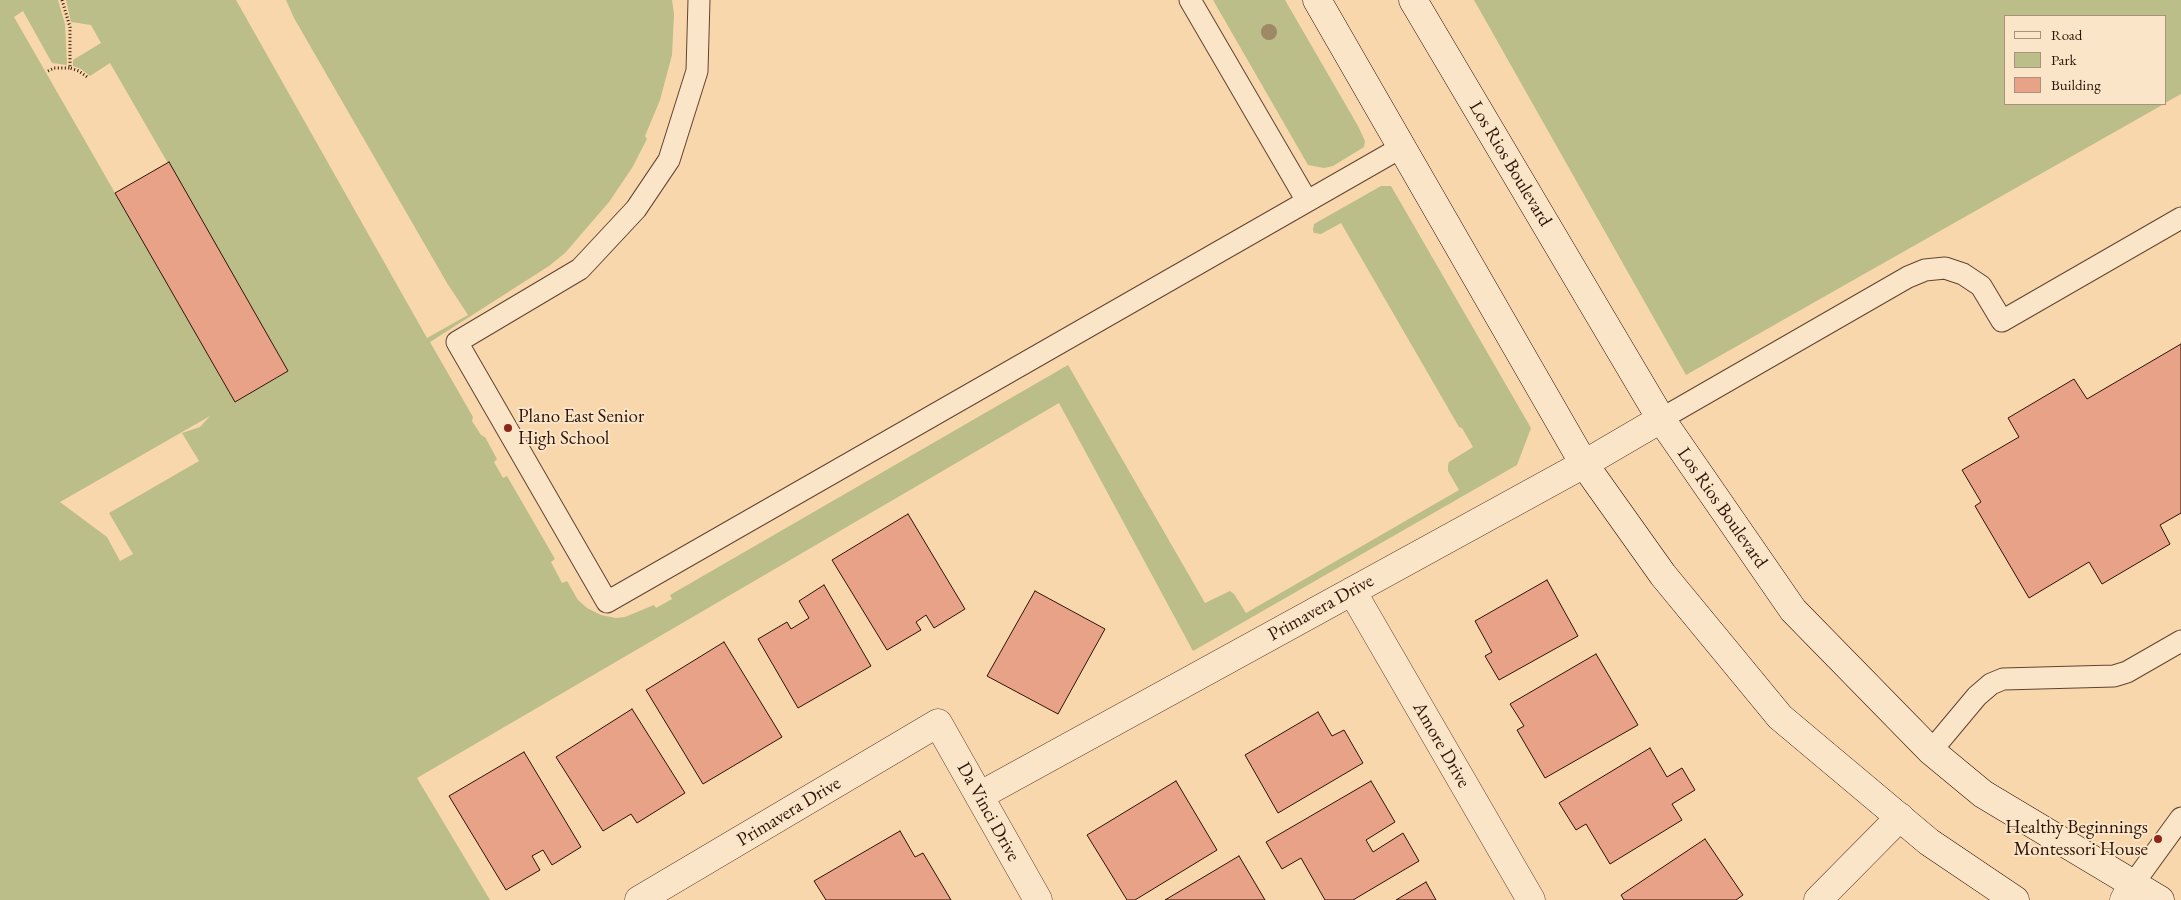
<!DOCTYPE html>
<html>
<head>
<meta charset="utf-8">
<style>
  body { margin:0 }
  #map { position:relative; width:2181px; height:900px; overflow:hidden; background:#f7d7ab; font-family:"EB Garamond",serif }
  canvas { display:block }
  .legend { position:absolute; left:2004px; top:15px; width:162px; height:90px; box-sizing:border-box; background:#fae5c8; border:1px solid #a9917b; margin:0; padding:6px 9px; list-style:none; font-size:15px; color:#2f1307 }
  .legend li { display:flex; align-items:center; gap:10px; height:25px }
  .legend b { width:25px; border:1px solid #a9917b }
</style>
</head>
<body>
<div id="map">
<canvas width="2181" height="900"></canvas>
<ul class="legend">
<li><b style="height:6px;background:#fae5c8"></b>Road</li>
<li><b style="height:14px;background:#bcbe89"></b>Park</li>
<li><b style="height:14px;background:#e8a288"></b>Building</li>
</ul>
</div>
<script>
const ctx = document.querySelector('canvas').getContext('2d');
ctx.lineJoin = 'round';
function fill(path, color) {
  ctx.fillStyle = color;
  ctx.fill(path, 'evenodd');
}
function shape(rows) {
  const path = new Path2D();
  for (const r of rows) {
    path.moveTo(r[0], r[1]);
    for (let i = 2; i < r.length; i += 2) path.lineTo(r[i], r[i + 1]);
  }
  return path;
}
function strokePath(path, color, width, dash) {
  ctx.strokeStyle = color;
  ctx.lineWidth = width;
  ctx.lineCap = dash ? 'butt' : 'round';
  ctx.setLineDash(dash || []);
  ctx.stroke(path);
}
function label(font, color, halo, rows, align = 'center') {
  ctx.font = font + ' "EB Garamond",serif';
  ctx.lineWidth = 4;
  ctx.setLineDash([]);
  ctx.textBaseline = 'middle';
  ctx.strokeStyle = halo;
  ctx.fillStyle = color;
  for (const [text, x, y, turn = 0] of rows) {
    ctx.save();
    ctx.translate(x, y);
    ctx.rotate((+turn || 0) * Math.PI / 180);
    ctx.textAlign = isNaN(turn) ? turn : align;
    if (halo) ctx.strokeText(text, 0, 0);
    ctx.fillText(text, 0, 0);
    ctx.restore();
  }
}
const green = shape([
  [0,0,58,0,65,24,67,65,52,63,23,11,14,17,235,402,288,371,110,63,90,76,81,69,73,66,73,60,101,43,91,25,71,22,66,0,236,0,427,338,468,315,447,283,294,18,286,0,672,0,674,14,672,55,660,100,645,136,647,139,632,168,609,202,565,253,549,266,430,342,473,417,472,421,481,435,485,437,497,459,494,462,503,478,507,476,555,559,551,562,562,583,567,581,578,600,587,608,601,615,616,618,625,617,654,605,656,608,672,599,670,595,1068,365,1205,603,1230,591,1234,594,1246,613,1459,490,1448,471,1448,465,1449,462,1473,447,1462,428,1459,427,1341,223,1321,234,1314,233,1313,230,1314,224,1381,186,1391,186,1531,428,1517,465,1193,651,1059,403,417,778,490,900,0,900],
  [210,416,200,427,182,433,199,461,109,513,133,554,120,561,107,537,60,502],
  [1213,0,1285,0,1358,126,1365,141,1364,147,1333,166,1324,168,1308,165],
  [1474,0,2181,0,2181,94,2165,103,2165,16,2005,16,2005,104,2164,104,1686,375]
]);
const building = shape([
  [169,162,288,371,235,402,115,193,169,162],
  [2181,344,2181,513,2160,525,2170,544,2102,584,2089,562,2029,598,1975,506,1981,502,1962,470,2019,437,2008,418,2074,379,2087,399,2181,344],
  [908,514,965,609,934,628,926,615,916,622,921,630,887,650,832,560,908,514],
  [1547,580,1578,636,1499,680,1485,656,1492,652,1475,621,1547,580],
  [824,585,871,666,798,708,758,639,787,622,791,629,809,618,799,601,824,585],
  [1035,591,1105,629,1058,714,987,676,1035,591],
  [724,642,782,737,703,784,646,690,724,642],
  [1596,654,1638,725,1545,778,1517,730,1524,726,1510,704,1596,654],
  [632,709,685,793,637,823,631,814,603,831,556,757,632,709],
  [1318,712,1332,736,1344,730,1363,763,1278,813,1245,755,1318,712],
  [1650,748,1667,777,1682,768,1695,790,1672,804,1682,820,1610,864,1586,824,1576,830,1559,803,1650,748],
  [524,752,581,847,552,865,543,850,532,856,540,870,506,890,449,796,524,752],
  [1176,781,1217,850,1135,900,1127,900,1087,835,1176,781],
  [1371,781,1395,822,1366,840,1373,852,1403,833,1419,861,1353,900,1325,900,1301,858,1282,869,1266,842,1371,781],
  [900,831,915,857,923,853,951,900,826,900,814,881,900,831],
  [1705,839,1743,895,1736,900,1624,900,1621,895,1705,839],
  [1239,856,1265,900,1165,900,1239,856],
  [1426,882,1436,900,1396,900,1426,882]
]);
const path = shape([
  [62,0,70,27,70,68,79,71,87,77],
  [48,71,54,68,70,68]
]);
const service = shape([
  [699,0,697,71,669,160,636,209,580,269,457,342,607,602,1402,147],
  [1190,0,1307,201],
  [1661,419,1908,277,1925,270,1945,268,1963,274,1981,286,2002,321,2181,218],
  [1931,751,1977,696,1991,684,2003,679,2114,676,2127,672,2181,641],
  [2133,884,2181,818]
]);
const minor = shape([
  [1352,591,1531,900],
  [979,796,1584,464,1661,419],
  [639,900,938,723,1038,900],
  [1818,900,1900,817],
  [2124,900,2133,884]
]);
const secondary = shape([
  [1317,0,1584,464,1663,575,1780,717,1929,842,2015,900],
  [1413,0,1661,419,1793,610,1931,751,1983,794,2160,900]
]);
const trees = [
  [1269,32]
];
const markers = [
  [508,428,5,"#8f2418"],
  [2158,839,5,"#8f2418"]
];
const streetNames = [
  ["Los Rios Boulevard",1510,164,59],
  ["Los Rios Boulevard",1722,508,55],
  ["Primavera Drive",1321,608,-29],
  ["Amore Drive",1441,745,60],
  ["Primavera Drive",789,812,-31],
  ["Da Vinci Drive",988,812,61]
];
const poiNames = [
  ["Plano East Senior",518,417],
  ["High School",518,439],
  ["Healthy Beginnings",2148,828,"right"],
  ["Montessori House",2148,850,"right"]
];
fill(green, '#bcbe89');
fill(building, '#e8a288');
strokePath(building, '#2f1307', 1);
strokePath(service, '#614430', 23);
strokePath(minor, '#614430', 29);
strokePath(secondary, '#2f1307', 29);
strokePath(path, '#2f1307', 3, [1, 2.5]);
strokePath(service, '#fae5c8', 21);
strokePath(minor, '#fae5c8', 28);
strokePath(secondary, '#fae5c8', 28);
ctx.fillStyle = '#a08766';
for (const [x, y] of trees) {
  ctx.beginPath();
  ctx.arc(x, y, 8, 0, 2 * Math.PI);
  ctx.fill();
}
for (const [x, y, r, color] of markers) {
  const dot = new Path2D();
  dot.arc(x, y, r, 0, 2 * Math.PI);
  ctx.fillStyle = color;
  ctx.fill(dot);
  strokePath(dot, '#fae5c8', 2);
}
label('19px', '#2f1307', '#fae5c8', streetNames);
label('19px', '#2f1307', '#fae5c8', poiNames, 'left');
</script>
</body>
</html>
